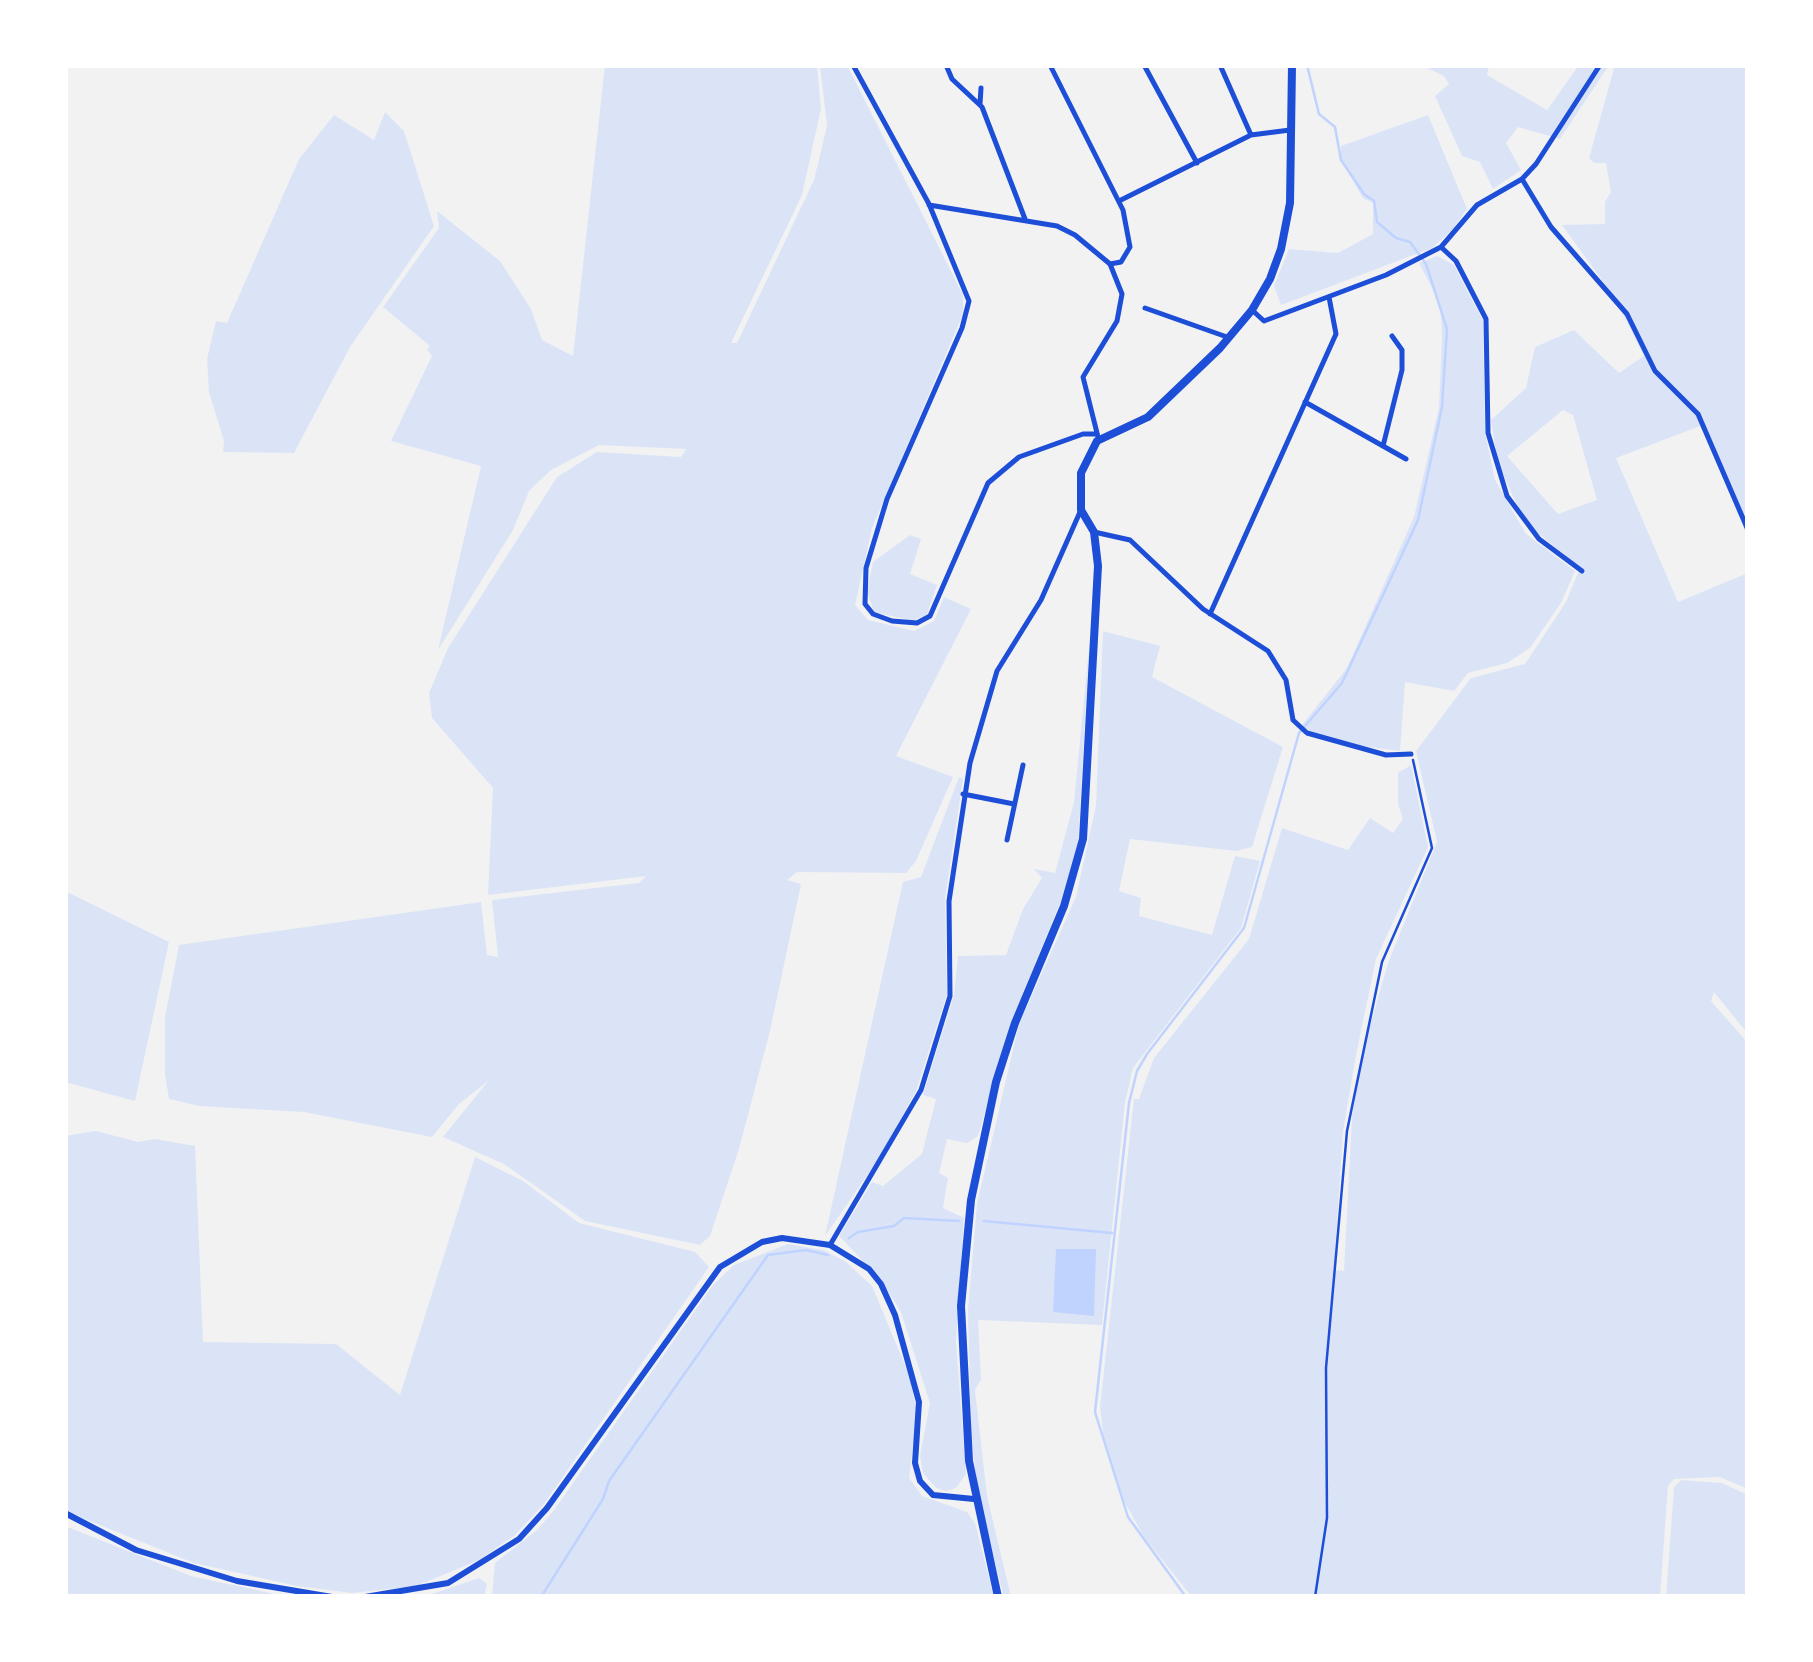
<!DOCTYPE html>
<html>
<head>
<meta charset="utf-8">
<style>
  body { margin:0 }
  #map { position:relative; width:1813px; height:1662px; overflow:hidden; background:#f2f2f2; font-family:Roboto,sans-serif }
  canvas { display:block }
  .frame { position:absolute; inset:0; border:68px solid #fff; pointer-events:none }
</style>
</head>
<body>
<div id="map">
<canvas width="1813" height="1662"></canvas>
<div class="frame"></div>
</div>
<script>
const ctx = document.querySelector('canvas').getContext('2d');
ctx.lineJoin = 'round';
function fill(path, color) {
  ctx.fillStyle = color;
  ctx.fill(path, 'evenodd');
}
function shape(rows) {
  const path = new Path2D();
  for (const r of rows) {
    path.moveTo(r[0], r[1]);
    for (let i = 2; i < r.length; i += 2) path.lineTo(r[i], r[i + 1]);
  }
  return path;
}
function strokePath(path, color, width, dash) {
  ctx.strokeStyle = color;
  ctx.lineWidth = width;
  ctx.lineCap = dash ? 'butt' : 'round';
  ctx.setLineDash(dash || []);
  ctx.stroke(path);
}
const green = shape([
  [605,65,817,65,821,109,802,195,731,343,737,343,814,180,827,126,820,65,847,65,963,295,963,314,872,528,855,605,868,620,914,631,934,621,944,597,971,609,896,756,953,777,916,861,906,873,797,872,787,880,801,884,770,1031,739,1149,710,1236,700,1245,585,1221,504,1164,443,1137,489,1080,459,1104,432,1137,304,1112,199,1106,169,1099,165,1074,165,1017,179,945,481,902,487,955,498,957,492,900,639,883,646,876,488,895,493,788,432,718,429,693,448,648,557,477,597,452,681,457,686,449,599,445,551,470,529,491,513,530,438,650,481,466,391,441,432,356,427,349,430,346,383,307,439,228,437,211,500,261,531,309,542,340,573,356],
  [1421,65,1489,65,1487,75,1547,110,1579,65,1609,65,1560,139,1518,127,1506,143,1521,170,1493,189,1480,162,1462,156,1435,96,1449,84,1444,76],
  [1615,65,1748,65,1748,539,1703,425,1616,458,1678,602,1748,573,1748,1034,1714,992,1711,1001,1748,1043,1748,1489,1720,1477,1674,1479,1668,1486,1660,1597,1192,1597,1144,1537,1124,1501,1104,1442,1100,1407,1134,1099,1139,1099,1154,1058,1249,939,1282,828,1348,850,1370,818,1393,833,1403,819,1398,804,1398,773,1411,765,1428,847,1376,959,1356,1055,1343,1131,1334,1270,1344,1271,1352,1118,1361,1057,1388,963,1437,842,1416,751,1471,678,1525,664,1566,602,1580,568,1525,522,1498,464,1491,420,1526,388,1535,347,1574,330,1619,373,1644,356,1615,298,1562,225,1605,224,1605,202,1611,192,1606,163,1594,163,1589,158],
  [1563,410,1573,415,1597,500,1558,514,1507,456],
  [385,112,404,131,434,226,350,347,294,453,223,452,224,441,209,392,207,359,216,321,227,323,299,159,334,115,374,140],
  [1428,115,1467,209,1453,229,1432,248,1281,305,1274,286,1289,249,1338,253,1373,234,1373,203,1363,198,1341,160,1341,146],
  [1437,256,1454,265,1483,321,1485,433,1495,480,1526,534,1575,571,1561,603,1530,648,1507,663,1468,673,1454,691,1405,682,1400,751,1354,745,1310,732,1302,725,1347,668,1414,517,1439,408,1442,336,1440,303,1419,263],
  [910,535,921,539,910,574,937,585,927,614,913,621,874,612,867,591,873,562],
  [1103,631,1160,646,1152,677,1283,747,1252,847,1236,851,1130,839,1119,891,1141,898,1139,916,1212,935,1235,856,1260,861,1241,928,1133,1068,1125,1102,1102,1325,978,1320,981,1379,975,1390,987,1496,1011,1597,1004,1597,978,1496,971,1435,968,1310,977,1204,1019,1024,1076,897,1096,806],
  [1089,648,1078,844,1060,903,1011,1022,978,1136,967,1143,947,1139,939,1173,948,1178,943,1208,964,1218,956,1342,966,1474,956,1488,946,1491,936,1488,923,1473,920,1456,930,1403,901,1312,881,1280,839,1236,872,1182,883,1186,922,1154,936,1099,923,1095,954,995,958,956,1006,955,1023,909,1042,878,1034,869,1055,873,1074,802],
  [959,777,963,779,945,899,947,994,916,1091,878,1160,825,1236,903,882,921,877],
  [65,891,169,942,135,1101,65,1082],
  [96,1131,138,1142,155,1139,195,1146,203,1342,336,1344,400,1395,475,1157,523,1181,579,1223,695,1252,709,1267,544,1504,515,1535,479,1560,416,1586,352,1593,297,1586,194,1563,65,1511,65,1136],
  [788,1244,823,1250,845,1261,872,1286,910,1377,917,1413,909,1478,922,1496,967,1512,975,1523,994,1597,492,1597,495,1563,537,1530,554,1510,713,1285,734,1265],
  [1681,1480,1722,1483,1748,1495,1748,1597,1666,1597,1674,1487],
  [65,1526,191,1576,289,1597,68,1597],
  [479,1578,487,1584,484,1597,423,1597]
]);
const water = shape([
  [1056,1249,1096,1249,1094,1316,1053,1312]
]);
const stream = shape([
  [984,1221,1112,1233],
  [849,1238,858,1232,894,1226,904,1218,959,1221],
  [541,1597,603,1499,609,1481,768,1255,806,1250,828,1255],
  [1186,1597,1128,1517,1095,1412,1129,1103,1137,1071,1147,1054,1244,928,1299,733,1342,683,1418,520,1442,407,1447,329,1426,264,1410,242,1396,238,1377,222,1374,201,1364,194,1341,160,1335,127,1319,114,1307,65]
]);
const path = shape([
  [1315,1597,1327,1518,1326,1368,1347,1131,1382,962,1432,848,1413,760]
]);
const minor = shape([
  [853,65,929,204,969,301,962,328,887,499,866,568,865,604,873,614,892,621,917,623,930,616,988,483,1019,457,1083,434,1097,434],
  [946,65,952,79,982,107,1025,219],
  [1050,65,1123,210,1130,247,1121,262,1110,264],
  [1144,65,1197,163],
  [1220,65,1251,135],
  [980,104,981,88],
  [1522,179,1551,227,1627,314,1655,371,1698,414,1748,530],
  [1119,201,1251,135,1290,130],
  [929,205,1057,226,1075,235,1110,264,1122,294,1117,321,1083,377,1098,437],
  [1441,247,1456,261,1486,319,1488,433,1507,496,1539,539,1582,571],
  [1145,308,1227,337],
  [1252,310,1264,321,1386,275,1441,247,1477,205,1522,179,1536,164,1600,65],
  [1305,402,1383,446,1402,370,1402,350,1392,336],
  [1383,446,1406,459],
  [1094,532,1130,540,1203,609,1268,651,1286,680,1293,720,1307,733,1386,755,1411,754],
  [1210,614,1336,334,1329,297],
  [963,794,1014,804],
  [1007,840,1023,765],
  [830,1245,921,1090,950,996,949,901,970,763,997,671,1041,600,1080,512]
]);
const tertiary = shape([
  [65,1513,136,1550,237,1581,332,1597],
  [365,1597,448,1583,519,1539,547,1508,720,1267,762,1242,782,1238,830,1245,869,1269,881,1284,895,1315,919,1402,915,1463,920,1481,933,1495,974,1499]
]);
const secondary = shape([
  [998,1597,969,1461,961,1306,971,1200,996,1082,1015,1023,1064,906,1083,839,1098,566,1094,532,1081,510,1081,473,1097,441,1148,417,1220,348,1252,310,1270,279,1281,249,1290,203,1292,65]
]);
fill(green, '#dbe4f7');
fill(water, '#bfd3fe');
strokePath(stream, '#bfd3fe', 2.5);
strokePath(path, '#1d4ed8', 2.5);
strokePath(minor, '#1d4ed8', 5);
strokePath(tertiary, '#1d4ed8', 6);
strokePath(secondary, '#1d4ed8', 8);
</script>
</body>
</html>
